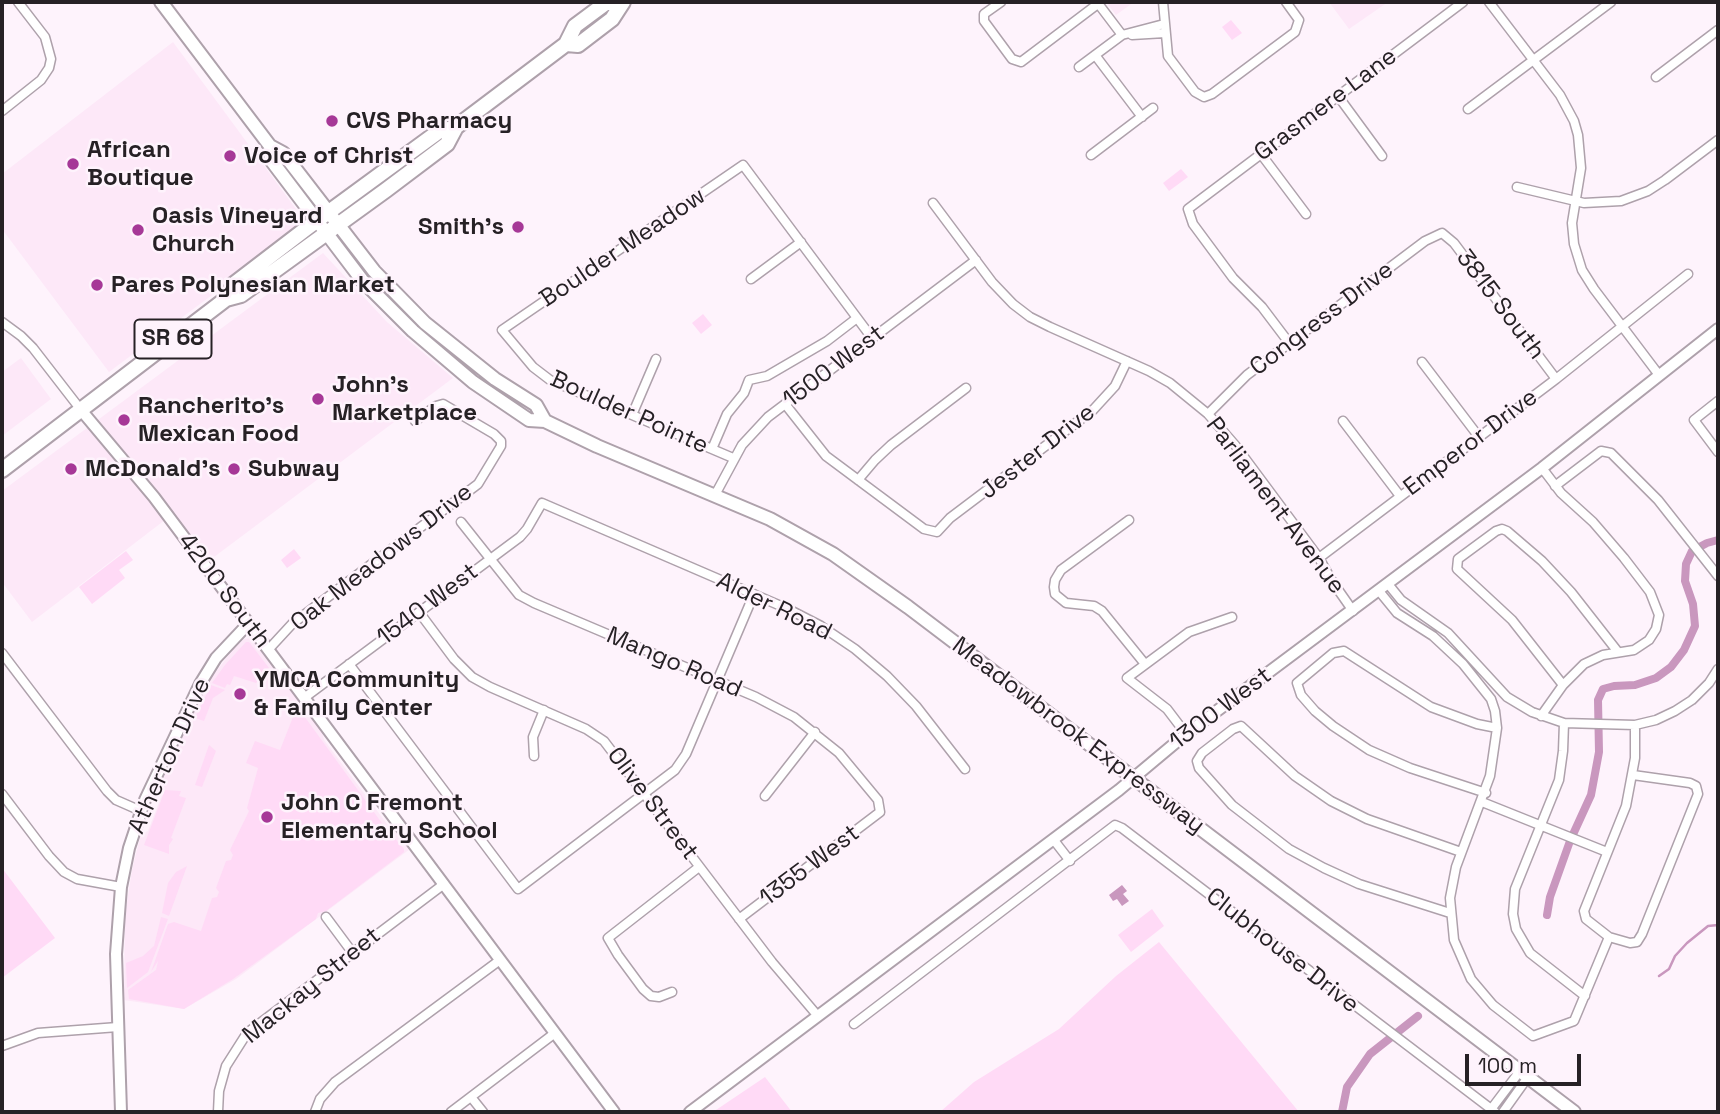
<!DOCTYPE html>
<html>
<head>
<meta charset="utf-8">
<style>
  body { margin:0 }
  #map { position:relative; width:1720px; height:1114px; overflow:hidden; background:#fef3fc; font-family:"Space Grotesk",sans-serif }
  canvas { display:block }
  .frame { position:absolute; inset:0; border:4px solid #262125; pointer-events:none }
  .scale { position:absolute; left:1465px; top:1054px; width:116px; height:32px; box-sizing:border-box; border:4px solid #262125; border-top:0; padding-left:9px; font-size:21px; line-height:24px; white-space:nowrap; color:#262125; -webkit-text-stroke:5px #fef3fc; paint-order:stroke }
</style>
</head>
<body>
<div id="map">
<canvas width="1720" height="1114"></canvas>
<div class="frame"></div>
<div class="scale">100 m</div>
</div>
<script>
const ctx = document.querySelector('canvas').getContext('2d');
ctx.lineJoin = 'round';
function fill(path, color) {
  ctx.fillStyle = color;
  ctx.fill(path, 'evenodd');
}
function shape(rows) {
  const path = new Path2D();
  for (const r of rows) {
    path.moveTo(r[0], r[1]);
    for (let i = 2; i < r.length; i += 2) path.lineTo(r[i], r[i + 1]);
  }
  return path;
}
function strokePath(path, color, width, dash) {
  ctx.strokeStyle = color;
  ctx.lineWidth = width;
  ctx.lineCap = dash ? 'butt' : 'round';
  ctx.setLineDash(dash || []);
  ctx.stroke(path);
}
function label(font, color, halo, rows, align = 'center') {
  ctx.font = font + ' "Space Grotesk",sans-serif';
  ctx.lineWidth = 5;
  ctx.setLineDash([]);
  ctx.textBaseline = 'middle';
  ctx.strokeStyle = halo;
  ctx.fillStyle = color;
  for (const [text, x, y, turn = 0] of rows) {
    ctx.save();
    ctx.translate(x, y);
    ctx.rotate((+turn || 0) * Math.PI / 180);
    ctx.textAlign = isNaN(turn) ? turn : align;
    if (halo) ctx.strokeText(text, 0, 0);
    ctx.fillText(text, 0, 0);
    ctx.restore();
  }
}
const built = shape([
  [1106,2,1134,2,1116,15],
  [1329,2,1388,2,1349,29],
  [173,42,307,224,109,372,2,229,2,174],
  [323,253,387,322,453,378,210,560,174,513,32,622,2,582,2,491],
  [21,358,51,399,2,436,2,372],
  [251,638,322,731,324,740,387,824,396,829,410,849,236,979,184,1009,124,1000,125,915,132,870,141,834,148,831,164,789,164,776,207,684,233,649,244,639]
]);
const green = shape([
  [1231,20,1242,33,1232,40,1222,27],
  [1181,169,1188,177,1169,191,1163,183],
  [703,314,712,325,701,334,692,323],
  [294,549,301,558,287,568,281,560],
  [126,551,133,560,119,570,125,578,92,604,79,587],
  [246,642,249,642,269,668,256,683,234,676,230,685,227,684,225,688,212,683,225,665],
  [211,685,225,690,213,698,204,721,195,718],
  [299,709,384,826,404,849,404,852,326,911,318,913,316,919,233,979,184,1009,129,999,128,990,156,970,158,961,151,972,168,924,174,922,201,931,212,898,217,897,219,892,216,888,226,861,231,860,233,855,230,850,249,811,247,808,258,768,246,763,255,741,280,750,295,712],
  [209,745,216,751,202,787,195,785],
  [165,790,181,791,179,796,186,798,171,838,173,839,169,845,169,854,144,845],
  [187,866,169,916,162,913,168,883,176,872],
  [2,868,55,938,2,978],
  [1152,909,1164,926,1131,952,1118,935],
  [161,917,168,919,148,972,127,988,126,963,143,956,154,946],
  [1159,942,1299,1112,940,1112,974,1082,1059,1029,1116,976],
  [765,1077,792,1112,713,1112]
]);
const water = shape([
  [1122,885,1127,891,1123,894,1129,901,1122,906,1117,899,1113,901,1109,895]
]);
const stream = shape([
  [1659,976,1669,969,1675,956,1687,943,1708,926,1718,925]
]);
const canal = shape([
  [1547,915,1550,897,1570,841,1591,795,1599,752,1598,700,1603,689,1614,686,1635,685,1656,678,1671,667,1684,650,1695,626,1693,604,1685,581,1686,564,1692,551,1707,543,1718,540],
  [1342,1112,1347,1087,1370,1054,1418,1016]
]);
const minor = shape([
  [1001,2,984,14,984,21,1012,59,1021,62,1099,3],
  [1097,2,1122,35],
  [1163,2,1168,56,1195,92,1204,97,1212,94,1295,32,1299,20,1286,2],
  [1489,2,1560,95,1574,121,1578,135,1581,168,1572,223,1574,244,1582,270,1594,289,1659,375],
  [1132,35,1165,33],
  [1095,55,1142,117],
  [1079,67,1122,35,1164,24],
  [1656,77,1718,30],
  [1338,96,1382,156],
  [1468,109,1611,2],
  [2,111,41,80,49,68,51,59,45,37,18,2],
  [1261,154,1306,214],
  [1091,155,1153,108],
  [1517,187,1584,203,1621,201,1648,191,1665,180,1718,140],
  [933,203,992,282,1013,304,1030,317,1050,327,1149,371,1170,383,1208,414,1235,445,1319,558,1332,581,1353,611],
  [751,279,801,242],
  [2,322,21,336,33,348,81,410],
  [1290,344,1262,307,1233,278,1193,224,1188,209,1463,2],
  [1422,362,1479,437],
  [1718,401,1694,420,1718,452],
  [785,404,826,456,924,529,937,532,950,518,1093,410,1115,386,1127,361],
  [1208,414,1247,375,1425,241,1442,233,1454,243,1556,379],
  [632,415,656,359],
  [1343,421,1400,496],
  [712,449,727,414,744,393,749,380,767,376,827,341,857,318],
  [733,458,550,380,533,367,502,330,743,165,872,338],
  [858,480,875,460,891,445,966,388],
  [1555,486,1601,451,1611,453,1658,500,1718,576],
  [715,495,742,445,768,417,976,260],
  [1129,520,1061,570,1055,580,1054,587,1055,594,1066,603,1094,606,1102,611,1145,664],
  [461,522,519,595,534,603,756,697,794,717,839,753,878,800,880,812,739,919],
  [1319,558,1556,379,1688,274],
  [1388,584,1401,600,1448,633,1507,697,1532,712,1564,723,1635,725,1656,720,1675,711,1692,700,1709,683,1718,669],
  [1379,591,1397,613,1433,636,1463,664,1491,699,1495,711,1497,728,1490,776,1456,867,1450,898,1454,940,1471,979,1493,1005,1533,1036,1574,1021,1609,937],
  [419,612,454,659,472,677,490,687,586,729,604,741,772,962,817,1015],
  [268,650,292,624,478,484,501,446,501,441,494,434,443,404,436,406,415,421],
  [2,653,107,791,116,800,141,811],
  [349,664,518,889,675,770,686,754,754,594],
  [1563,685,1512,620,1457,569,1458,559,1496,531,1502,529,1507,531,1542,561,1571,592,1618,652],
  [304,698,520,537,527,529,542,503,788,609,821,626,855,649,887,676,916,706,965,769],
  [1541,716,1563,685,1584,664,1603,655,1634,650,1649,640,1656,629,1659,615,1650,592,1624,558,1593,522,1561,493,1542,468],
  [1564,723,1563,751,1559,780,1515,889,1513,914,1516,929,1530,953,1585,996],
  [1186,734,1167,709,1127,678,1189,632,1232,617],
  [534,756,533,737,544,710],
  [1633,775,1690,783,1696,786,1698,794,1642,934,1637,942,1630,943,1609,937,1586,919,1584,911,1626,806,1635,758,1635,725],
  [1486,793,1410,768,1369,750,1333,726,1315,711,1301,695,1297,683,1333,653,1344,651,1431,707,1477,724,1497,728],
  [2,794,49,856,64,872,77,879,121,887],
  [765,796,815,732],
  [1482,802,1607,852],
  [1053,839,1070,861],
  [1450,913,1359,884,1324,868,1289,849,1232,805,1199,768,1197,761,1202,753,1233,729,1241,726,1295,776,1331,801,1367,819,1461,852],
  [326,917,352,952],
  [672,992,659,997,651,996,643,989,618,955,608,938,699,867],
  [854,1024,1115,825,1122,828,1495,1112],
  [2,1046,38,1033,118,1027],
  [471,1097,483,1112],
  [218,1112,219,1091,226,1066,247,1033,444,884],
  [315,1112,320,1099,335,1082,500,960],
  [451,1112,555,1033],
  [1489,1112,1520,1071],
  [1503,1112,1528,1077]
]);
const tertiary = shape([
  [81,410,154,497,614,1112],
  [121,1112,116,954,121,887,129,848,145,800,200,684,216,658,248,624],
  [690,1112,1119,790,1186,734,1542,468,1718,329]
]);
const secondary = shape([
  [161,2,270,146,283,153,374,271,425,323,495,379,536,405,545,421],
  [270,146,271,160,362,280,413,331,473,382,529,420,545,421,597,446,770,519,833,554,908,607,1574,1112]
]);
const primary = shape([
  [566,44,578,45,612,19,623,2],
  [226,299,234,284,307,228,438,132,456,127,566,44,575,26,606,3,621,3],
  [2,470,226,299,241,295,386,190,447,144,456,127]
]);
const markers = [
  [332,121,7,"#a63897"],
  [230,156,7,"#a63897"],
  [73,164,7,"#a63897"],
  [518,227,7,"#a63897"],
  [138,230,7,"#a63897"],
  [97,285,7,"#a63897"],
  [318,399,7,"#a63897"],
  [124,420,7,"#a63897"],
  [71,469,7,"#a63897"],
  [234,469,7,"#a63897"],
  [240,694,7,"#a63897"],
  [267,817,7,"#a63897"]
];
const shields = [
  [173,339,77]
];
const shieldNames = [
  ["SR 68",173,339]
];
const streetNames = [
  ["Grasmere Lane",1326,105,-37],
  ["Boulder Meadow",623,248,-34],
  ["3815 South",1500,305,53],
  ["Congress Drive",1322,319,-37],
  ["1500 West",834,367,-37],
  ["Boulder Pointe",629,413,24],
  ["Emperor Drive",1471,443,-37],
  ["Jester Drive",1038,452,-38],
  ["Parliament Avenue",1275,506,53],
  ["Oak Meadows Drive",382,558,-38],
  ["4200 South",224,591,53],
  ["1540 West",428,605,-37],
  ["Alder Road",774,607,26],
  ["Mango Road",674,663,23],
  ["1300 West",1221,709,-37],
  ["Meadowbrook Expressway",1078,736,37],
  ["Atherton Drive",170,756,-66],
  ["Olive Street",652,804,53],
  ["1355 West",810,866,-37],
  ["Clubhouse Drive",1282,951,38],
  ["Mackay Street",312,986,-39]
];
const poiNames = [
  ["CVS Pharmacy",346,121],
  ["African",87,150],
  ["Boutique",87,178],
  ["Voice of Christ",244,156],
  ["Oasis Vineyard",152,216],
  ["Church",152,244],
  ["Smith's",504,227,"right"],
  ["Pares Polynesian Market",111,285],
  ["John's",332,385],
  ["Marketplace",332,413],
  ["Rancherito's",138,406],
  ["Mexican Food",138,434],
  ["McDonald's",85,469],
  ["Subway",248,469],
  ["YMCA Community",254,680],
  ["& Family Center",254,708],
  ["John C Fremont",281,803],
  ["Elementary School",281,831]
];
fill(built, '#fde8f8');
fill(green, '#ffdaf6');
fill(water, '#c997be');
strokePath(stream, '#c997be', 2.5);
strokePath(canal, '#c997be', 8);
strokePath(minor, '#aea1ab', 11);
strokePath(tertiary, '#aea1ab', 14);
strokePath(secondary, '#aea1ab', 16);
strokePath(primary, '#aea1ab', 18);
strokePath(minor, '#fff', 8);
strokePath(tertiary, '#fff', 10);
strokePath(secondary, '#fff', 12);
strokePath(primary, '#fff', 14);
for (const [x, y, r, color] of markers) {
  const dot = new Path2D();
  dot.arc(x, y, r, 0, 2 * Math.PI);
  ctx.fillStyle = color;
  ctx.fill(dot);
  strokePath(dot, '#fef3fc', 2.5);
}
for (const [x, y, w] of shields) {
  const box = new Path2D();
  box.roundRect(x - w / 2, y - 19.5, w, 39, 5);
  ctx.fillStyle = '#fef3fc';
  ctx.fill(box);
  strokePath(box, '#262125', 2);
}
label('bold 23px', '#262125', null, shieldNames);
label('24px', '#262125', '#fef3fc', streetNames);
label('bold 24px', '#262125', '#fef3fc', poiNames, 'left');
</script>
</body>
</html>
